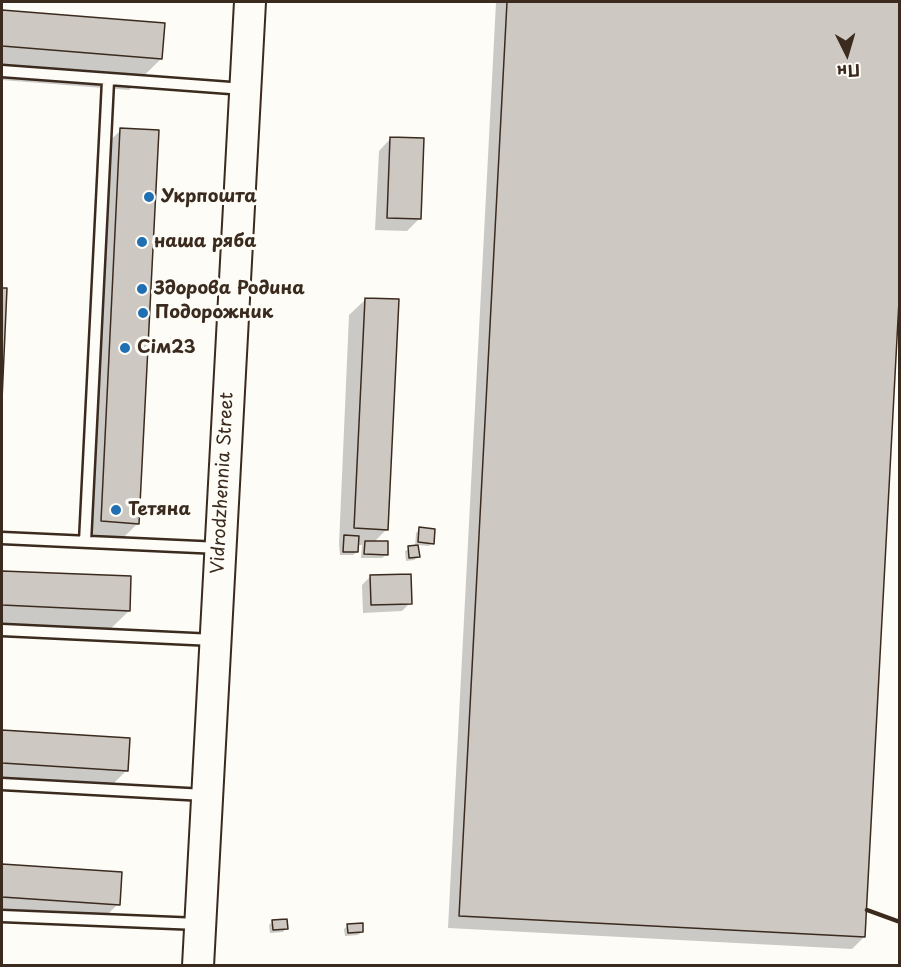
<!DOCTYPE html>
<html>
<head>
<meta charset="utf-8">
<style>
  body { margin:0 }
  #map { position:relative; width:901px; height:967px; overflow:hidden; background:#fdfcf7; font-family:"Playpen Sans",sans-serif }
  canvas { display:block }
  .frame { position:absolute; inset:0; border:3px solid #3b2a1e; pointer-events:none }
  .north { position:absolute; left:817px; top:24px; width:60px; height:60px; -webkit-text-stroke:4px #fdfcf7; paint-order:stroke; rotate:175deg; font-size:16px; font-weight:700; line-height:24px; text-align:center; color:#3b2a1e }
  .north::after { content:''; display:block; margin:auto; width:21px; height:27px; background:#3b2a1e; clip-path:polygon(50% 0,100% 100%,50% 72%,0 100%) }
</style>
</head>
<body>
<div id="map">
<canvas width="901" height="967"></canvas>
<div class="frame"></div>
<div class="north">Пн</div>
</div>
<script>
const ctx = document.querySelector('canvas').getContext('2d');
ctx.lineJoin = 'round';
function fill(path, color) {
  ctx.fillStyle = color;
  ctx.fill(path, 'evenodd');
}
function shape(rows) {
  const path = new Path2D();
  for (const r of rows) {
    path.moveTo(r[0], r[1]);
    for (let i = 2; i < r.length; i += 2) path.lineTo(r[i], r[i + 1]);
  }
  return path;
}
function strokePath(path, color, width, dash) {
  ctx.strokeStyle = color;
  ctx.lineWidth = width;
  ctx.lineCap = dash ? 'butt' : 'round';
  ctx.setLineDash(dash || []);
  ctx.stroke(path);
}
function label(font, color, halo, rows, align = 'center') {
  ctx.font = font + ' "Playpen Sans",sans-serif';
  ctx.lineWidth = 6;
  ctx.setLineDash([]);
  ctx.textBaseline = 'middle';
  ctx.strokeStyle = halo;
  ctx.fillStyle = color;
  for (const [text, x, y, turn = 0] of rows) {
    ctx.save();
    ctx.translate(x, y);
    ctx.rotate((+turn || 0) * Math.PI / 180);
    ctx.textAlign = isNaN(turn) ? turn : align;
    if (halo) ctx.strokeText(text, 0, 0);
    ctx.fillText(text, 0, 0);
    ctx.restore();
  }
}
const shadow = shape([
  [496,2,900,2,900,254,864,937,852,949,448,928],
  [2,11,164,24,161,59,129,90,2,80],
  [121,130,137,524,114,547,79,544,97,153],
  [391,138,419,219,407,231,375,230,379,151],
  [2,290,5,290,2,368],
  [366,299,387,529,373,543,386,555,382,558,361,558,362,545,357,545,357,552,353,555,340,555,339,544,349,315],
  [420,529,432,543,429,546,417,545,418,557,414,560,406,561,405,551,415,547,416,533],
  [2,572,129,578,129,611,105,634,2,629],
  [370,577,410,603,402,611,363,613,362,585],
  [2,732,128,740,126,771,103,794,2,788],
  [2,866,120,873,118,904,95,927,2,922],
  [273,921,286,928,283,932,270,933,269,925],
  [348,926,362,932,358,935,345,936,344,929]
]);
const building = shape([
  [507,2,900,2,900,282,865,937,459,916,507,2],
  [2,10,165,23,162,59,2,46,2,10],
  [120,128,159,130,139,524,101,521,120,128],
  [390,137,424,138,421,219,387,218,390,137],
  [2,288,7,288,2,400,2,288],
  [365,298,399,299,388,530,354,528,365,298],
  [419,527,435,529,434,544,418,542,419,527],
  [344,535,359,536,358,552,343,552,344,535],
  [365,541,388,541,388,555,364,554,365,541],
  [418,545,420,557,409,558,408,546,418,545],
  [2,571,131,576,130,611,2,605,2,571],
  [411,574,412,604,371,605,370,575,411,574],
  [2,730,130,738,128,771,2,763,2,730],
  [2,864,122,872,120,905,2,897,2,864],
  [287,919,288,929,273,930,272,920,287,919],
  [363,923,363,932,348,933,347,924,363,923]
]);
const lane = shape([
  [2,71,244,89],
  [2,538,220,548],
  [85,542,108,81],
  [2,630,214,640],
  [2,784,205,795],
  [2,916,199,924]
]);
const secondary = shape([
  [198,966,250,2]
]);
const rail = shape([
  [867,910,900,922]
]);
const markers = [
  [149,197,6,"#1f6fb2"],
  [142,242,6,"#1f6fb2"],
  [142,289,6,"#1f6fb2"],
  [143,313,6,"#1f6fb2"],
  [125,348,6,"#1f6fb2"],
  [116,510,6,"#1f6fb2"]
];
const poiNames = [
  ["Укрпошта",161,197],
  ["наша ряба",154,242],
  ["Здорова Родина",154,289],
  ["Подорожник",155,313],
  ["Сім23",137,348],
  ["Тетяна",128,510]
];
const streetNames = [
  ["Vidrodzhennia Street",223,483,-87]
];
fill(shadow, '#0003');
fill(building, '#cdc8c2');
strokePath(building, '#3b2a1e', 1.5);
strokePath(lane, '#3b2a1e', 15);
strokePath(secondary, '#3b2a1e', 34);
strokePath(lane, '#fdfcf7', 10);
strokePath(secondary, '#fdfcf7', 30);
strokePath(rail, '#3b2a1e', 4.5);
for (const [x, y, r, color] of markers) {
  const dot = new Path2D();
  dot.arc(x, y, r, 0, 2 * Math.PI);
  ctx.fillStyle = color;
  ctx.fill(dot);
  strokePath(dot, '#fdfcf7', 2);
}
label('bold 18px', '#3b2a1e', '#fdfcf7', poiNames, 'left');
label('18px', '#3b2a1e', '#fdfcf7', streetNames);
</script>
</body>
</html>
